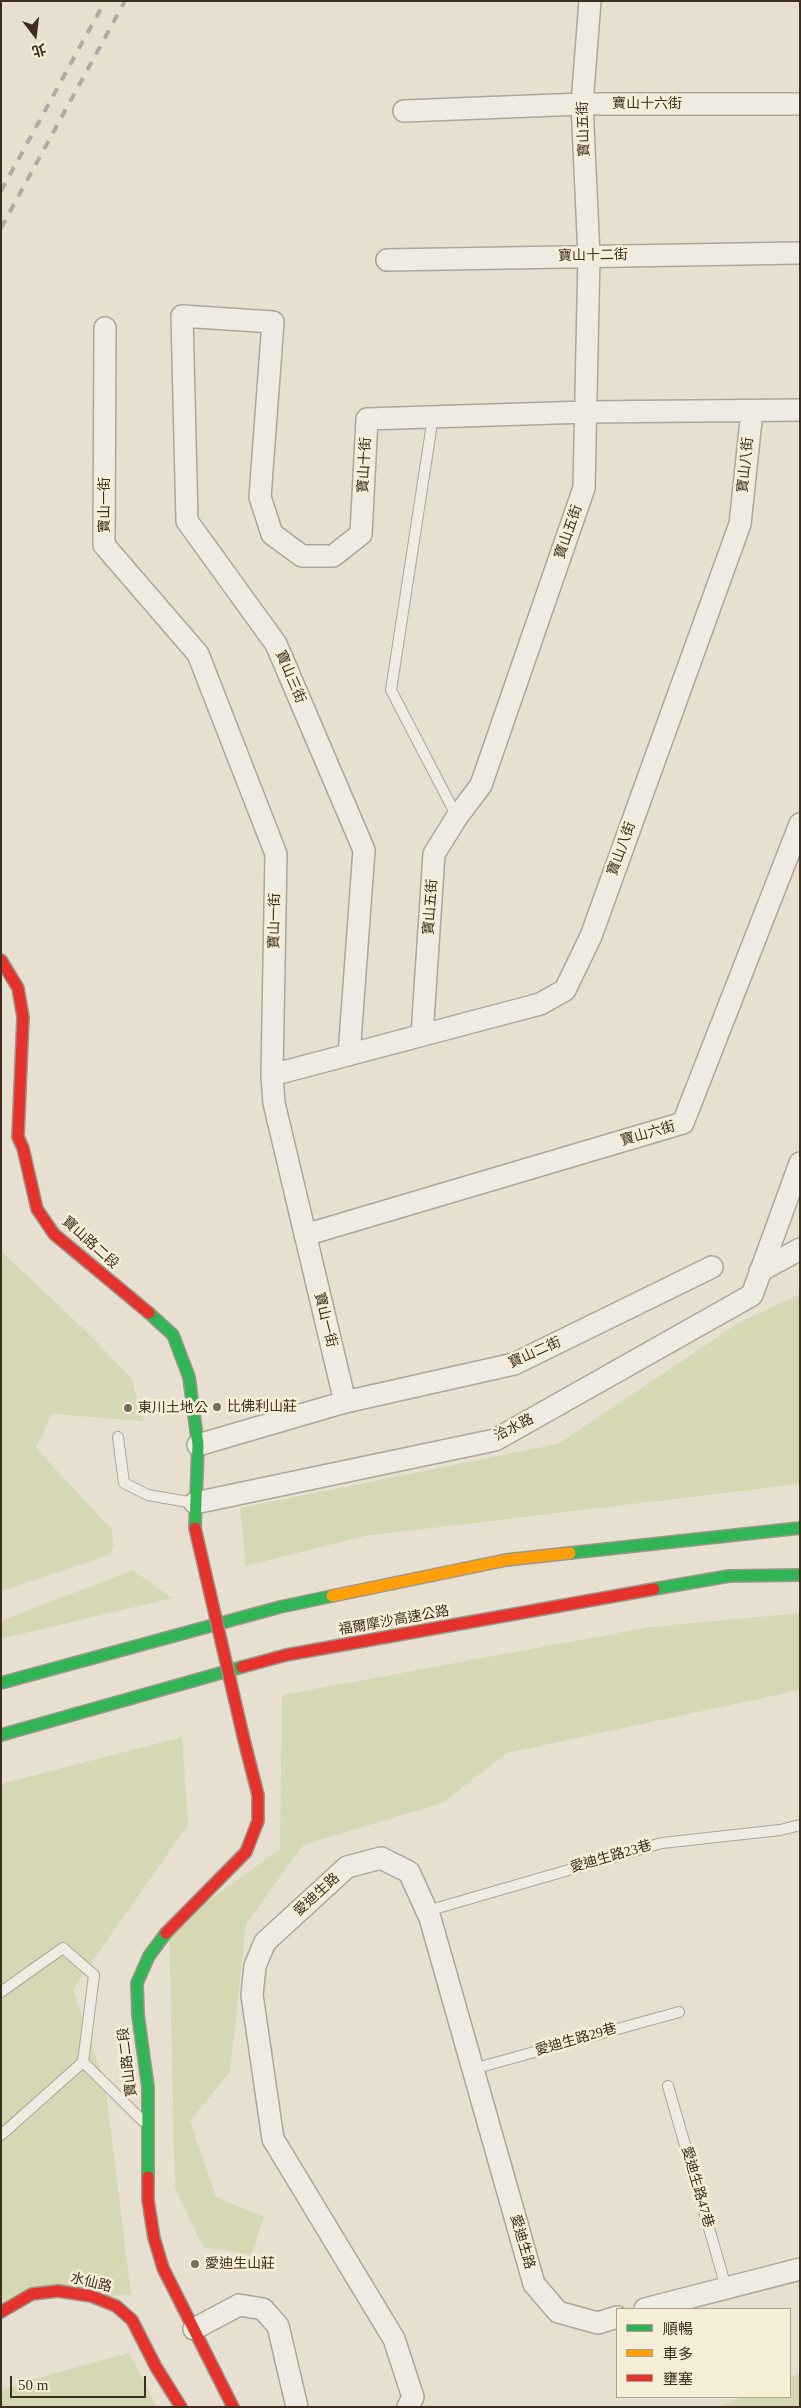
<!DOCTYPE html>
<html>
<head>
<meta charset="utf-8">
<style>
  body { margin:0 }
  #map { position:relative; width:801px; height:2408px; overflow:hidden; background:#e7e0d1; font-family:"Times New Roman","Noto Sans TC",serif }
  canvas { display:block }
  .frame { position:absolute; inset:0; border:2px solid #3d2e20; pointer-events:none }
  .legend { position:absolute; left:616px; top:2308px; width:175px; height:90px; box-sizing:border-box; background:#f7eed8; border:1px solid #ada18e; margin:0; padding:6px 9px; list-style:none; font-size:15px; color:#3d2e20 }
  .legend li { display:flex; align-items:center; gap:10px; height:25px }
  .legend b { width:25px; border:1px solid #ada18e }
  .north { position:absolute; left:10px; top:10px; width:50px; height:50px; -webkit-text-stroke:4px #f7eed8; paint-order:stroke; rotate:165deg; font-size:14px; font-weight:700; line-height:20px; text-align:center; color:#3d2e20 }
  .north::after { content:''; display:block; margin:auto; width:18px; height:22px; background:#3d2e20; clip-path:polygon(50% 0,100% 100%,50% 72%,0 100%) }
  .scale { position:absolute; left:10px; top:2376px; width:136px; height:22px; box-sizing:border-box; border:2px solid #3d2e20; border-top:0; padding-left:6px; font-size:15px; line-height:18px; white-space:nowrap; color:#3d2e20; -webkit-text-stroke:4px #f7eed8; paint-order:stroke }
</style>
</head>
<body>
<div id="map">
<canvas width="801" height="2408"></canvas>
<div class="frame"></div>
<ul class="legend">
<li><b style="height:6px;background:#30b455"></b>順暢</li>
<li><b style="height:6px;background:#ff9f0a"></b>車多</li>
<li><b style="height:6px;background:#e5322d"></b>壅塞</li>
</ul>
<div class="north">北</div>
<div class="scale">50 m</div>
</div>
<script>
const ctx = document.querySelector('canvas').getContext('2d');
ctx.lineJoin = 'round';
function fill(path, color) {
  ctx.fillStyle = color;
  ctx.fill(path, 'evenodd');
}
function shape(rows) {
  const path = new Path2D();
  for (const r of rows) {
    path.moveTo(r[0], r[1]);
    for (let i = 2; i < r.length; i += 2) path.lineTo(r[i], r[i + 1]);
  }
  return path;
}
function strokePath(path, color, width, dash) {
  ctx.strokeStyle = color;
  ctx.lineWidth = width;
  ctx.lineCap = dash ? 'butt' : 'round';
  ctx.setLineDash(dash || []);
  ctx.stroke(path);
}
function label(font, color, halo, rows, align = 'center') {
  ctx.font = font + ' "Times New Roman","Noto Sans TC",serif';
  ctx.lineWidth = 5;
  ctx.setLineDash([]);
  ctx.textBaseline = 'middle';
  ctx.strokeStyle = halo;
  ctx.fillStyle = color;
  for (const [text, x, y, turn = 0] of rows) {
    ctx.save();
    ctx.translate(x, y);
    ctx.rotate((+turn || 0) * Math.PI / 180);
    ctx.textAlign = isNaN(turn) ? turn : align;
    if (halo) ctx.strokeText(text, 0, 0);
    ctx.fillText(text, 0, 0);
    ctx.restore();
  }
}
const green = shape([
  [1,1251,90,1335,131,1378,144,1421,52,1414,36,1448,112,1530,114,1547,109,1555,1,1591],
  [800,1294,800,1484,365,1536,246,1566,240,1508,558,1444,738,1323],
  [133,1570,172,1598,1,1639,1,1621],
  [800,1613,800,1690,507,1753,442,1803,303,1845,246,1924,230,2072,190,2121,216,2197,264,2217,251,2255,203,2247,175,2188,169,1929,280,1849,282,1695,650,1627],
  [182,1737,188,1825,73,1989,105,2083,131,2295,16,2300,1,2305,1,1784],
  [129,2353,157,2407,1,2407,1,2390,37,2378],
  [800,2373,800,2407,718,2407,742,2397,790,2397,790,2377]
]);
const lane = shape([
  [433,417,391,690,457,817],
  [118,1437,124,1483,148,1495,194,1503],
  [427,1911,662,1843,780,1830,800,1825],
  [1,1992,63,1948,94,1975,83,2062,143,2121],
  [473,2069,679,2012],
  [668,2086,726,2287],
  [1,2135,83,2062]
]);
const street = shape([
  [404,111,582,104,800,104],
  [387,260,800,253],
  [105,328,104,545,198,654,276,854,272,1075,274,1103,345,1402,198,1445],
  [422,1035,434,854,457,817,481,785,584,488,589,256,582,104,590,1],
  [349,1055,364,850,276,644,187,521,182,316,273,322,260,497,272,534,302,556,333,556,361,534,367,419,586,412,800,410],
  [272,1075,540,1004,565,990,591,936,740,524,752,411],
  [305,1235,683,1123,800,824],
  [760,1271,800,1249],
  [345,1402,514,1364,712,1267],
  [195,1503,495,1440,752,1295,800,1163],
  [645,2309,800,2269],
  [194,2329,239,2305,263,2309,278,2326,297,2407],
  [408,2407,413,2397,394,2339,273,2139,252,1995,255,1966,265,1942,347,1867,381,1858,409,1872,430,1918,534,2284,558,2312,598,2323,617,2317]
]);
const fast = shape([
  [149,1313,173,1335,189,1377,198,1445,195,1528],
  [570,1553,800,1528],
  [654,1589,729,1576,800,1575],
  [1,1683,280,1607,332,1596],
  [1,1735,242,1667],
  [148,2177,148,2087,138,2015,137,1983,149,1956,166,1933]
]);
const slow = shape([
  [332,1596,506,1560,570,1553]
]);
const jam = shape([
  [1,960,18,988,23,1017,18,1137,23,1148,37,1209,54,1234,149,1313],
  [242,1667,286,1655,654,1589],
  [166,1933,246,1852,258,1821,258,1795,244,1740],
  [148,2177,148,2200,154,2238,163,2268,233,2407],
  [1,2312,32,2294,58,2291,91,2296,116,2306,132,2320,156,2367,181,2407]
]);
const rail = shape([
  [1,191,105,1],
  [1,228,125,1]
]);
const jamBridge = shape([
  [195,1528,244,1740]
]);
const markers = [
  [217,1407,5,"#786c5e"],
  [128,1408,5,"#786c5e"],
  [195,2264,5,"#786c5e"]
];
const streetNames = [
  ["寶山十六街",647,104],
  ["寶山五街",584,129,-92],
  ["寶山十二街",593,256,-1],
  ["寶山十街",365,465,-87],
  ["寶山八街",746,465,-84],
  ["寶山一街",105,505,-90],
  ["寶山五街",569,532,-71],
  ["寶山三街",290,677,67],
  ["寶山八街",622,849,-70],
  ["寶山五街",431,907,-86],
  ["寶山一街",275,921,-89],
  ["寶山六街",648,1134,-16],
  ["寶山路二段",90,1243,42],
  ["寶山一街",325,1320,76],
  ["寶山二街",535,1353,-24],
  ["洽水路",514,1428,-27],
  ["福爾摩沙高速公路",394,1621,-10],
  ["愛迪生路23巷",611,1857,-16],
  ["愛迪生路",317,1895,-42],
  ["愛迪生路29巷",576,2040,-16],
  ["寶山路二段",128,2062,-97],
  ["愛迪生路47巷",697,2187,74],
  ["愛迪生路",522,2242,74],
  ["水仙路",91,2283,14]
];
const poiNames = [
  ["比佛利山莊",227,1407],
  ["東川土地公",138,1408],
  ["愛迪生山莊",205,2264]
];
fill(green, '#d6d7b3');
strokePath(lane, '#ada599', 12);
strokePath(street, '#ada599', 24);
strokePath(fast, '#9c958a', 14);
strokePath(slow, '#9c958a', 14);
strokePath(jam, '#9c958a', 14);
strokePath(lane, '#efebe3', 10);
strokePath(street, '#efebe3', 21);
strokePath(fast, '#30b455', 11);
strokePath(slow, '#ff9f0a', 11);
strokePath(jam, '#e5322d', 11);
strokePath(rail, '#afaaa2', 4, [9, 9]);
strokePath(jamBridge, '#9c958a', 14, []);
strokePath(jamBridge, '#e5322d', 11);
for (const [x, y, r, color] of markers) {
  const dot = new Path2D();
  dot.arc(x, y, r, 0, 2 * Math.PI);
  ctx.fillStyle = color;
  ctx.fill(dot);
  strokePath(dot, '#f7eed8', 2);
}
label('14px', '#3d2e20', '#f7eed8', streetNames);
label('14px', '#3d2e20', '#f7eed8', poiNames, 'left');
</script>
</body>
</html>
